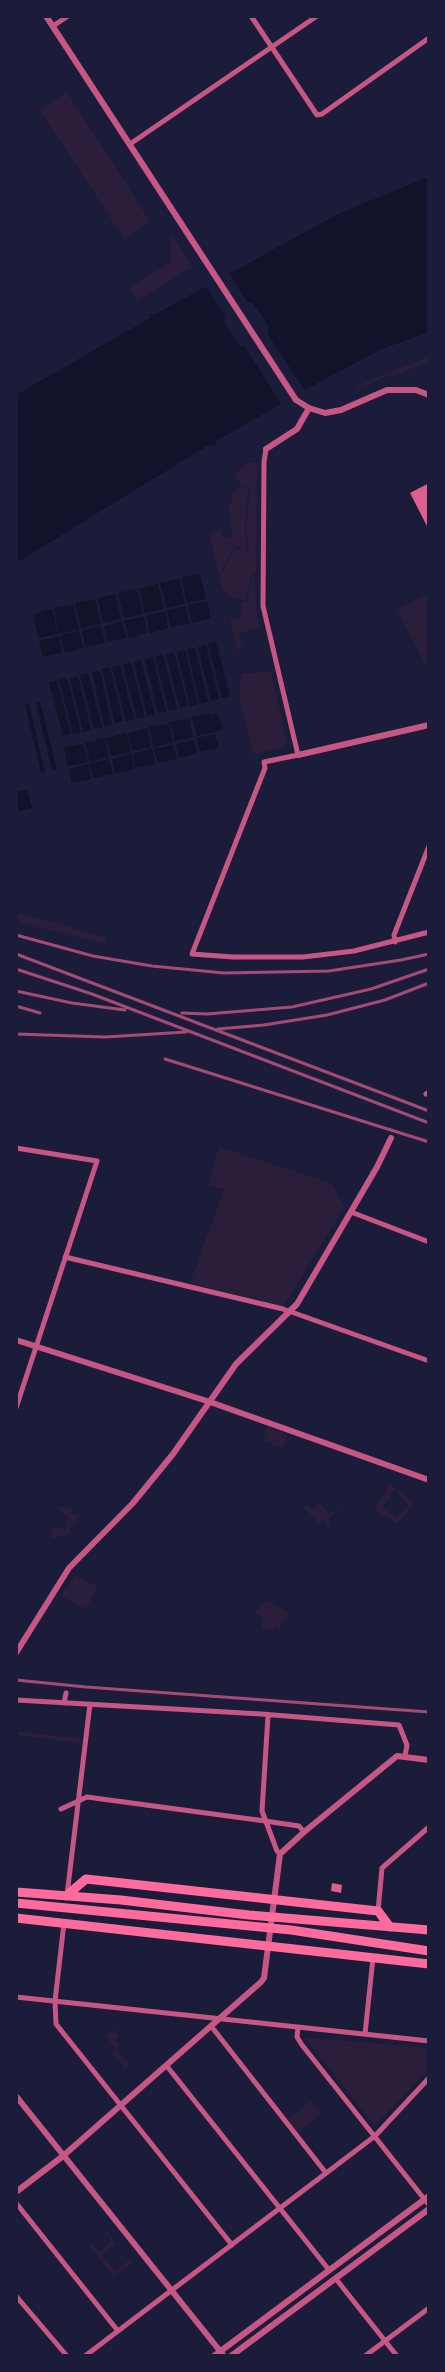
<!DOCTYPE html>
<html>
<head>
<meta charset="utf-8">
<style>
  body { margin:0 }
  #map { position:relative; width:445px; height:2372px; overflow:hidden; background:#1b1b3a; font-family:"Public Sans",sans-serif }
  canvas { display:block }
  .frame { position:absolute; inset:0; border:18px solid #1b1b3a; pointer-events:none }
</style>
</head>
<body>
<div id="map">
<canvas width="445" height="2372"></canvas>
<div class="frame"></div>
</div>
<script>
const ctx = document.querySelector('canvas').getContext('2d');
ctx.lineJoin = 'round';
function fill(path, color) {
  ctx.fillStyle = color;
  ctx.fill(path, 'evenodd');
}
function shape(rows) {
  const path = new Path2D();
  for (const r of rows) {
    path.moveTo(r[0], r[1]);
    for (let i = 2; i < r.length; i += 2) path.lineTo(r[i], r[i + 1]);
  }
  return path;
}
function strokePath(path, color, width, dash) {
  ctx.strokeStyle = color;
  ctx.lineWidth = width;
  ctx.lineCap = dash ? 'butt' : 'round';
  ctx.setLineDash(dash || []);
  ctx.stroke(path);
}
const green = shape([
  [67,92,148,218,149,222,124,239,40,110],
  [171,232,192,267,137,301,130,287,171,262],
  [429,356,429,361,398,375,387,376,357,389,357,386],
  [247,463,257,463,256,573,253,574,244,601,228,596,222,589,219,576,236,548,249,552,246,528,250,489,240,485,235,474],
  [241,487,248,489,245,528,247,551,236,546,219,574,209,533,220,530,223,539,233,537,228,504,232,502,232,492],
  [254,575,256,607,260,627,239,633,242,648,237,651,230,620,242,618,241,602,246,602],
  [429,593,429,672,397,609],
  [271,672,287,742,283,748,253,754,239,699,241,673],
  [16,912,105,937,105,944,16,922],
  [219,1147,331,1183,345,1206,283,1307,190,1283,224,1189,208,1185],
  [268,1427,287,1435,282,1448,263,1440],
  [390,1484,415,1503,397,1524,387,1515,384,1518,374,1510],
  [395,1490,408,1505,397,1518,382,1507],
  [346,1499,328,1520,331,1523,328,1526,323,1521,328,1515,319,1524,304,1507,307,1505,312,1510,319,1503,330,1514],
  [60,1506,72,1509,71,1513,78,1515,75,1527,71,1526,69,1535,54,1530,67,1535,66,1538,58,1535,56,1539,50,1537,53,1527,66,1530,67,1525,68,1516,58,1510],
  [75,1575,98,1587,86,1609,61,1596],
  [266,1600,290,1613,279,1628,275,1627,273,1631,261,1627,264,1618,254,1612],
  [16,1731,81,1739,81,1743,16,1735],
  [113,2029,119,2036,115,2040,119,2044,116,2049,130,2065,125,2069,111,2053,116,2049,105,2036],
  [304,2037,429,2048,429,2069,375,2126],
  [311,2101,322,2114,298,2132,288,2119],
  [105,2230,117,2244,103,2255,115,2271,130,2259,132,2263,114,2277,89,2245,90,2244,100,2251,110,2242,111,2240,104,2231]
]);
const water = shape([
  [429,177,429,332,382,349,321,381,216,441,216,445,213,446,210,444,16,563,16,395,150,318,149,314,152,313,154,315,340,213],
  [200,574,206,599,187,603,181,578],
  [179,579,185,604,167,608,160,583],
  [158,584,164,609,145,613,139,589],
  [137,589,143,614,124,618,118,593],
  [115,594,121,619,103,623,98,598],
  [95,599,101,624,81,628,75,603],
  [207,601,211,618,192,623,188,605],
  [73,604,79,629,59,634,54,608],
  [185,606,190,623,171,627,167,610],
  [52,609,58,634,39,638,33,614],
  [165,611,168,628,150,633,146,616],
  [144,616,147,633,129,638,124,621],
  [122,622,126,638,108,642,104,626],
  [101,626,105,643,86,647,82,631],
  [79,631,83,648,65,653,60,635],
  [59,636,62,653,43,657,39,641],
  [216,642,230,697,222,698,208,644],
  [206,645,219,699,211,701,198,647],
  [195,648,208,702,200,704,187,649],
  [185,650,198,704,190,706,177,652],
  [174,652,188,706,180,708,166,654],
  [163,655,177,709,169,711,155,657],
  [153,657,166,712,158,713,145,659],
  [141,660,155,714,147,716,134,662],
  [131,663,145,717,137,719,123,665],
  [120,665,134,719,126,721,112,667],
  [110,667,123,721,115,723,102,669],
  [100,671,112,725,104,726,92,672],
  [88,673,102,727,94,729,80,675],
  [78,676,91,730,83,732,70,678],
  [67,678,81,732,73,734,59,680],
  [57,680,71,734,63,736,49,682],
  [40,702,57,769,52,770,36,703],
  [29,704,45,772,41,773,25,705],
  [218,713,223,730,197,736,192,717,211,714,215,731,212,714],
  [189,719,193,737,175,741,170,722],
  [169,724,173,742,154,747,149,727],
  [147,728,151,747,132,751,128,733],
  [126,733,131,752,111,756,106,738],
  [215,734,219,748,200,752,197,738],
  [105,738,109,757,90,762,85,743],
  [194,740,197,753,179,758,176,744],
  [83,744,88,762,68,766,64,748],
  [173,745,177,759,158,763,154,749],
  [152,749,156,764,135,768,133,754],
  [131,754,134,769,115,773,112,759],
  [109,759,113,774,93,778,90,764],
  [88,764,91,779,72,783,69,769],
  [27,790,32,808,18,811,16,792]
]);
const pier = shape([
  [228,272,247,302,253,303,269,327,267,333,306,392,282,405,245,347,240,346,224,322,225,316,205,285]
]);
const building = shape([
  [429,483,429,530,410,493],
  [332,1883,342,1885,341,1893,331,1891]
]);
const minor = shape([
  [251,16,317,115,322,114,429,38],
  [53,26,68,16],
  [130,144,317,16],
  [266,449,264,462,263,606,298,755,264,762,265,768,192,954,233,957,303,957,354,951,429,932],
  [395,942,394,935,429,846],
  [426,1094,429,1092],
  [16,1148,97,1161,16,1408],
  [351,1212,429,1242],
  [65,1257,283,1309,429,1361],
  [16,1700,261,1714,399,1725,407,1745,405,1756],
  [64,1703,66,1693],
  [268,1716,262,1811,277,1851,280,1854],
  [61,1809,87,1797,265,1821,299,1826,304,1832],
  [67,1895,90,1704],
  [378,1911,382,1868,429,1827],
  [64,1923,55,2001,56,2024,232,2245],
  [16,1997,429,2041],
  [211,2026,326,2173],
  [298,2027,297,2037,302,2045,429,2205],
  [365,2034,373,1958],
  [166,2065,329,2270],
  [16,2203,118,2331],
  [336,2279,397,2356],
  [16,2296,67,2356],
  [85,2356,375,2136,429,2078],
  [365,2356,429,2308]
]);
const tertiary = shape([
  [46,16,296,400,309,408,325,413,341,410,387,390,416,390,429,395],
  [266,449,297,429,309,408],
  [298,755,429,725],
  [16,1340,210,1402,429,1480],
  [16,1653,69,1568,133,1503,173,1454,236,1364,297,1304,377,1167,391,1138],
  [16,2096,224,2356],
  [16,2192,63,2156,261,1982,264,1978,280,1854,304,1832,397,1756,429,1760],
  [214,2356,429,2196],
  [231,2356,429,2209]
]);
const trunk = shape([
  [16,1892,121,1900,249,1915,429,1930],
  [66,1896,86,1879,378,1911,390,1927],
  [16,1903,291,1930,429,1951],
  [16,1918,429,1964]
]);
const rail = shape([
  [16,935,93,956,152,966,224,973,329,971,401,960,429,954],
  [16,954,429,1111],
  [16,969,92,994,429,1123],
  [16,991,72,1003,125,1010],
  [16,1006,40,1013],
  [182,1013,207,1014,292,1007,371,989,429,969],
  [218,1029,264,1025,327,1015,385,1000,429,983],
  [16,1034,105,1037,186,1032],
  [165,1059,429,1142],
  [16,1680,86,1687,429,1712]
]);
fill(green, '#2a1e3b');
fill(water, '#12122b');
fill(pier, '#1b1b3a');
fill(building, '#dd5f8e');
strokePath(minor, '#c65784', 5);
strokePath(tertiary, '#c65784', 6);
strokePath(trunk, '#ff6b9d', 9);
strokePath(rail, '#a44b75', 3);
</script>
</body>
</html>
